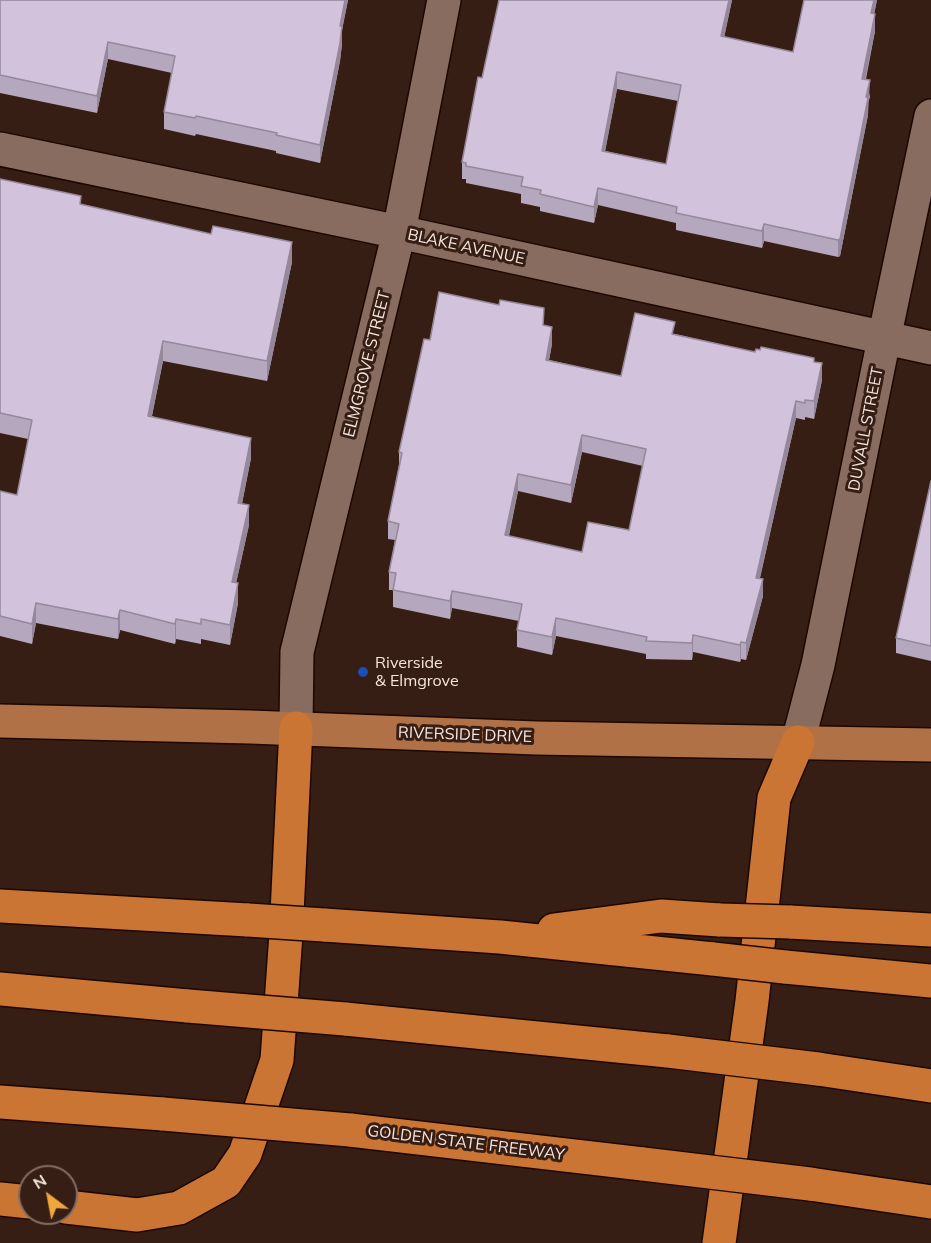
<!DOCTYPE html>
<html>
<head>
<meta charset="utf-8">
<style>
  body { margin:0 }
  #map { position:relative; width:931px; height:1243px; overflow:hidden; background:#361e14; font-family:Mulish,sans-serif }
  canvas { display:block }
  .north { position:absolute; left:18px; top:1165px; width:60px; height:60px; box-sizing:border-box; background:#361e14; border:2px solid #836e65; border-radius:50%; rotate:328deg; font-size:16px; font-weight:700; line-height:24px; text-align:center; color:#f6e5de }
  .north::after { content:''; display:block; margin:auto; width:21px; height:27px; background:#efa73d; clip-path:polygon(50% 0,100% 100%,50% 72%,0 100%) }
</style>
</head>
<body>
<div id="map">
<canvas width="931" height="1243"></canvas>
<div class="north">N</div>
</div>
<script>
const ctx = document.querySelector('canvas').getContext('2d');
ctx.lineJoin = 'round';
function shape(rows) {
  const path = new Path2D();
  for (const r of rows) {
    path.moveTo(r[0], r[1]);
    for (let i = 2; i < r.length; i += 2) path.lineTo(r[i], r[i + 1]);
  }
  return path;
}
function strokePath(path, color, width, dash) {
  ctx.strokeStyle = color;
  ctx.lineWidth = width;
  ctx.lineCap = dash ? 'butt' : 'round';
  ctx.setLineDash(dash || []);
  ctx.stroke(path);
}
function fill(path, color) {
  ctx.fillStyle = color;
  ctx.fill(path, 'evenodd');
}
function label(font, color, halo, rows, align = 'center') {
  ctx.font = font + ' Mulish,sans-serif';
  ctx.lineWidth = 6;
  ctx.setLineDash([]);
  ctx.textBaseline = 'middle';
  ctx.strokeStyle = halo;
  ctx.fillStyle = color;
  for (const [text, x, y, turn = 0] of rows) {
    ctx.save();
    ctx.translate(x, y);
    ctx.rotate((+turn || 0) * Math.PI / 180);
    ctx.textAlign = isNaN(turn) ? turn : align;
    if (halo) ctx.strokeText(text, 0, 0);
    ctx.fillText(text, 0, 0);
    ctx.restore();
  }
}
const minor = shape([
  [0,149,399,232,931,348],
  [296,728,297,652,399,232,444,0],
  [798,742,818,665,884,339,931,116]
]);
const major = shape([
  [0,721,250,727,536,738,931,745]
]);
const highway = shape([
  [0,906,248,920],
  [790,922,931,930],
  [324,925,500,937,713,959],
  [554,930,661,916,720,920],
  [785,967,931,981],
  [0,989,188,1006],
  [345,1019,668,1051],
  [818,1069,931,1086],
  [0,1102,163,1114],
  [350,1130,643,1164],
  [810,1184,931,1202],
  [0,1199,30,1202],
  [66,1207,137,1215,179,1208,226,1182,245,1154,277,1060,286,934,296,728],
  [719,1243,752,1001,774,798,798,742]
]);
const highwayBridge = shape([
  [248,920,324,925],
  [720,920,790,922],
  [713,959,785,967],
  [188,1006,345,1019],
  [668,1051,818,1069],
  [163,1114,350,1130],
  [643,1164,810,1184]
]);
const wall = shape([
  [0,0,348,0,342,30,342,44,340,61,320,163,276,153,276,151,196,134,195,136,164,129,164,112,172,73,108,59,97,113,0,93],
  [499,0,732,0,724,37,793,52,877,0,874,14,875,31,866,79,870,97,868,103,868,115,840,256,838,257,764,241,762,248,676,230,676,223,598,205,594,223,540,211,540,207,521,203,521,194,466,183,466,179,462,179,462,162,482,78],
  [617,89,678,101,666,164,605,151],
  [0,179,81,204,292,262,267,381,163,361,152,416,251,458,242,504,249,525,236,583,238,603,230,645,201,639,201,644,176,639,175,644,120,630,118,639,36,623,32,644,0,636,0,491,17,495,28,439,0,433],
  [675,334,755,352,814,362,822,380,814,419,805,417,805,420,796,418,760,578,763,596,746,660,741,659,740,662,693,652,692,660,646,659,646,654,556,636,552,655,517,647,517,630,519,621,452,608,450,619,393,607,393,590,389,590,389,572,395,540,388,539,388,521,399,465,399,452,430,340,552,344,549,360,621,376],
  [582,452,643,466,629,530,582,552,509,536,518,491,571,503],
  [931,481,931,661,896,653,896,638]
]);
const shadedWall = shape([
  [345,0,348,0,342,30,342,44,340,61,320,163,320,145],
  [729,0,732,0,721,53,721,36],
  [874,0,877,0,871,30,871,13],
  [875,14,875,31,862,95,862,79],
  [108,42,108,59,97,113,97,96],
  [617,72,617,89,602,168,602,151],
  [870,80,868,115,840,256,838,257,838,240],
  [598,188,598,205,594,223,594,207],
  [764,224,764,241,762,248,762,231],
  [292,242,292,262,267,381,267,361],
  [552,327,552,344,546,377,546,360],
  [163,341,163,361,148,435,148,416],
  [822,363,822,380,814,419,814,401],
  [796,401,796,418,756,595,756,578],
  [582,435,582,452,571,503,571,485],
  [251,438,251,458,238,523,238,503],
  [518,474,518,491,505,552,505,535],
  [249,505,249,525,232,602,232,582],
  [763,579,763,596,746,660,746,643],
  [238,583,238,603,230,645,230,625],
  [452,591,452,608,450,619,450,601],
  [36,603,36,623,32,644,32,624],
  [120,610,120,630,118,639,118,619],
  [556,618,556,636,552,655,552,637],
  [176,619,176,639,175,644,175,624],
  [693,635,693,652,692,660,692,643],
  [741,642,741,659,740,662,740,645]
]);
const building = shape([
  [0,0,345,0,340,26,342,26,340,43,320,145,276,135,277,133,196,116,195,118,164,112,175,56,108,42,97,96,0,75,0,0],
  [499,0,729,0,721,36,793,52,804,0,874,0,871,13,875,14,862,79,870,80,866,97,868,98,840,239,838,240,764,224,762,231,676,213,677,207,598,188,594,207,540,194,541,190,521,186,523,177,466,166,466,163,462,162,478,77,482,78,499,0],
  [617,72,681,85,666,164,602,151,617,72],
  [0,179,81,196,80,204,211,234,213,226,292,242,267,361,163,341,148,416,251,438,238,503,249,505,232,582,238,583,230,625,201,619,201,624,176,619,175,624,120,610,118,619,36,603,32,624,0,616,0,491,17,495,32,420,0,413,0,179],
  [439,292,499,305,500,300,544,308,543,325,552,327,546,360,621,376,635,313,675,322,672,334,755,352,756,349,760,350,761,347,814,358,814,362,822,363,814,401,805,400,805,403,796,401,756,578,763,579,746,643,741,642,740,645,693,635,692,643,646,641,647,637,556,618,552,637,517,630,522,604,452,591,450,601,393,590,396,573,389,572,399,524,388,521,402,453,399,452,424,339,430,340,439,292],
  [582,435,646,449,629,530,588,522,582,552,505,535,518,474,571,485,582,435],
  [931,481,931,646,896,638,931,481]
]);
const markers = [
  [363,672,6,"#1a4fb4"]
];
const streetNames = [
  ["BLAKE AVENUE",466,247,12],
  ["ELMGROVE STREET",367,364,-76],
  ["DUVALL STREET",866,429,-79],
  ["RIVERSIDE DRIVE",465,735,2],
  ["GOLDEN STATE FREEWAY",466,1143,7]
];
const poiNames = [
  ["Riverside",375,663],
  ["& Elmgrove",375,681]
];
strokePath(minor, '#1c0702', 36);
strokePath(major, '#1c0702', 36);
strokePath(highway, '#1c0702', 36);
strokePath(minor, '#896c60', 33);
strokePath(major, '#b17146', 33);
strokePath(highway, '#cb7534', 33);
strokePath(highwayBridge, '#1c0702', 36, []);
strokePath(highwayBridge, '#cb7534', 33);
fill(wall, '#b5a7bd');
fill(shadedWall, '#94889a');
fill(building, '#d3c2dc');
strokePath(building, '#94889a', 1.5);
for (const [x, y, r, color] of markers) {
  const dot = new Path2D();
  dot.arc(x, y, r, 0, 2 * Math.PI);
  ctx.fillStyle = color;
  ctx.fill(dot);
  strokePath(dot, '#361e14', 2);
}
label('16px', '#f6e5de', '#361e14', streetNames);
label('16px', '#f6e5de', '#361e14', poiNames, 'left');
</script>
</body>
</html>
